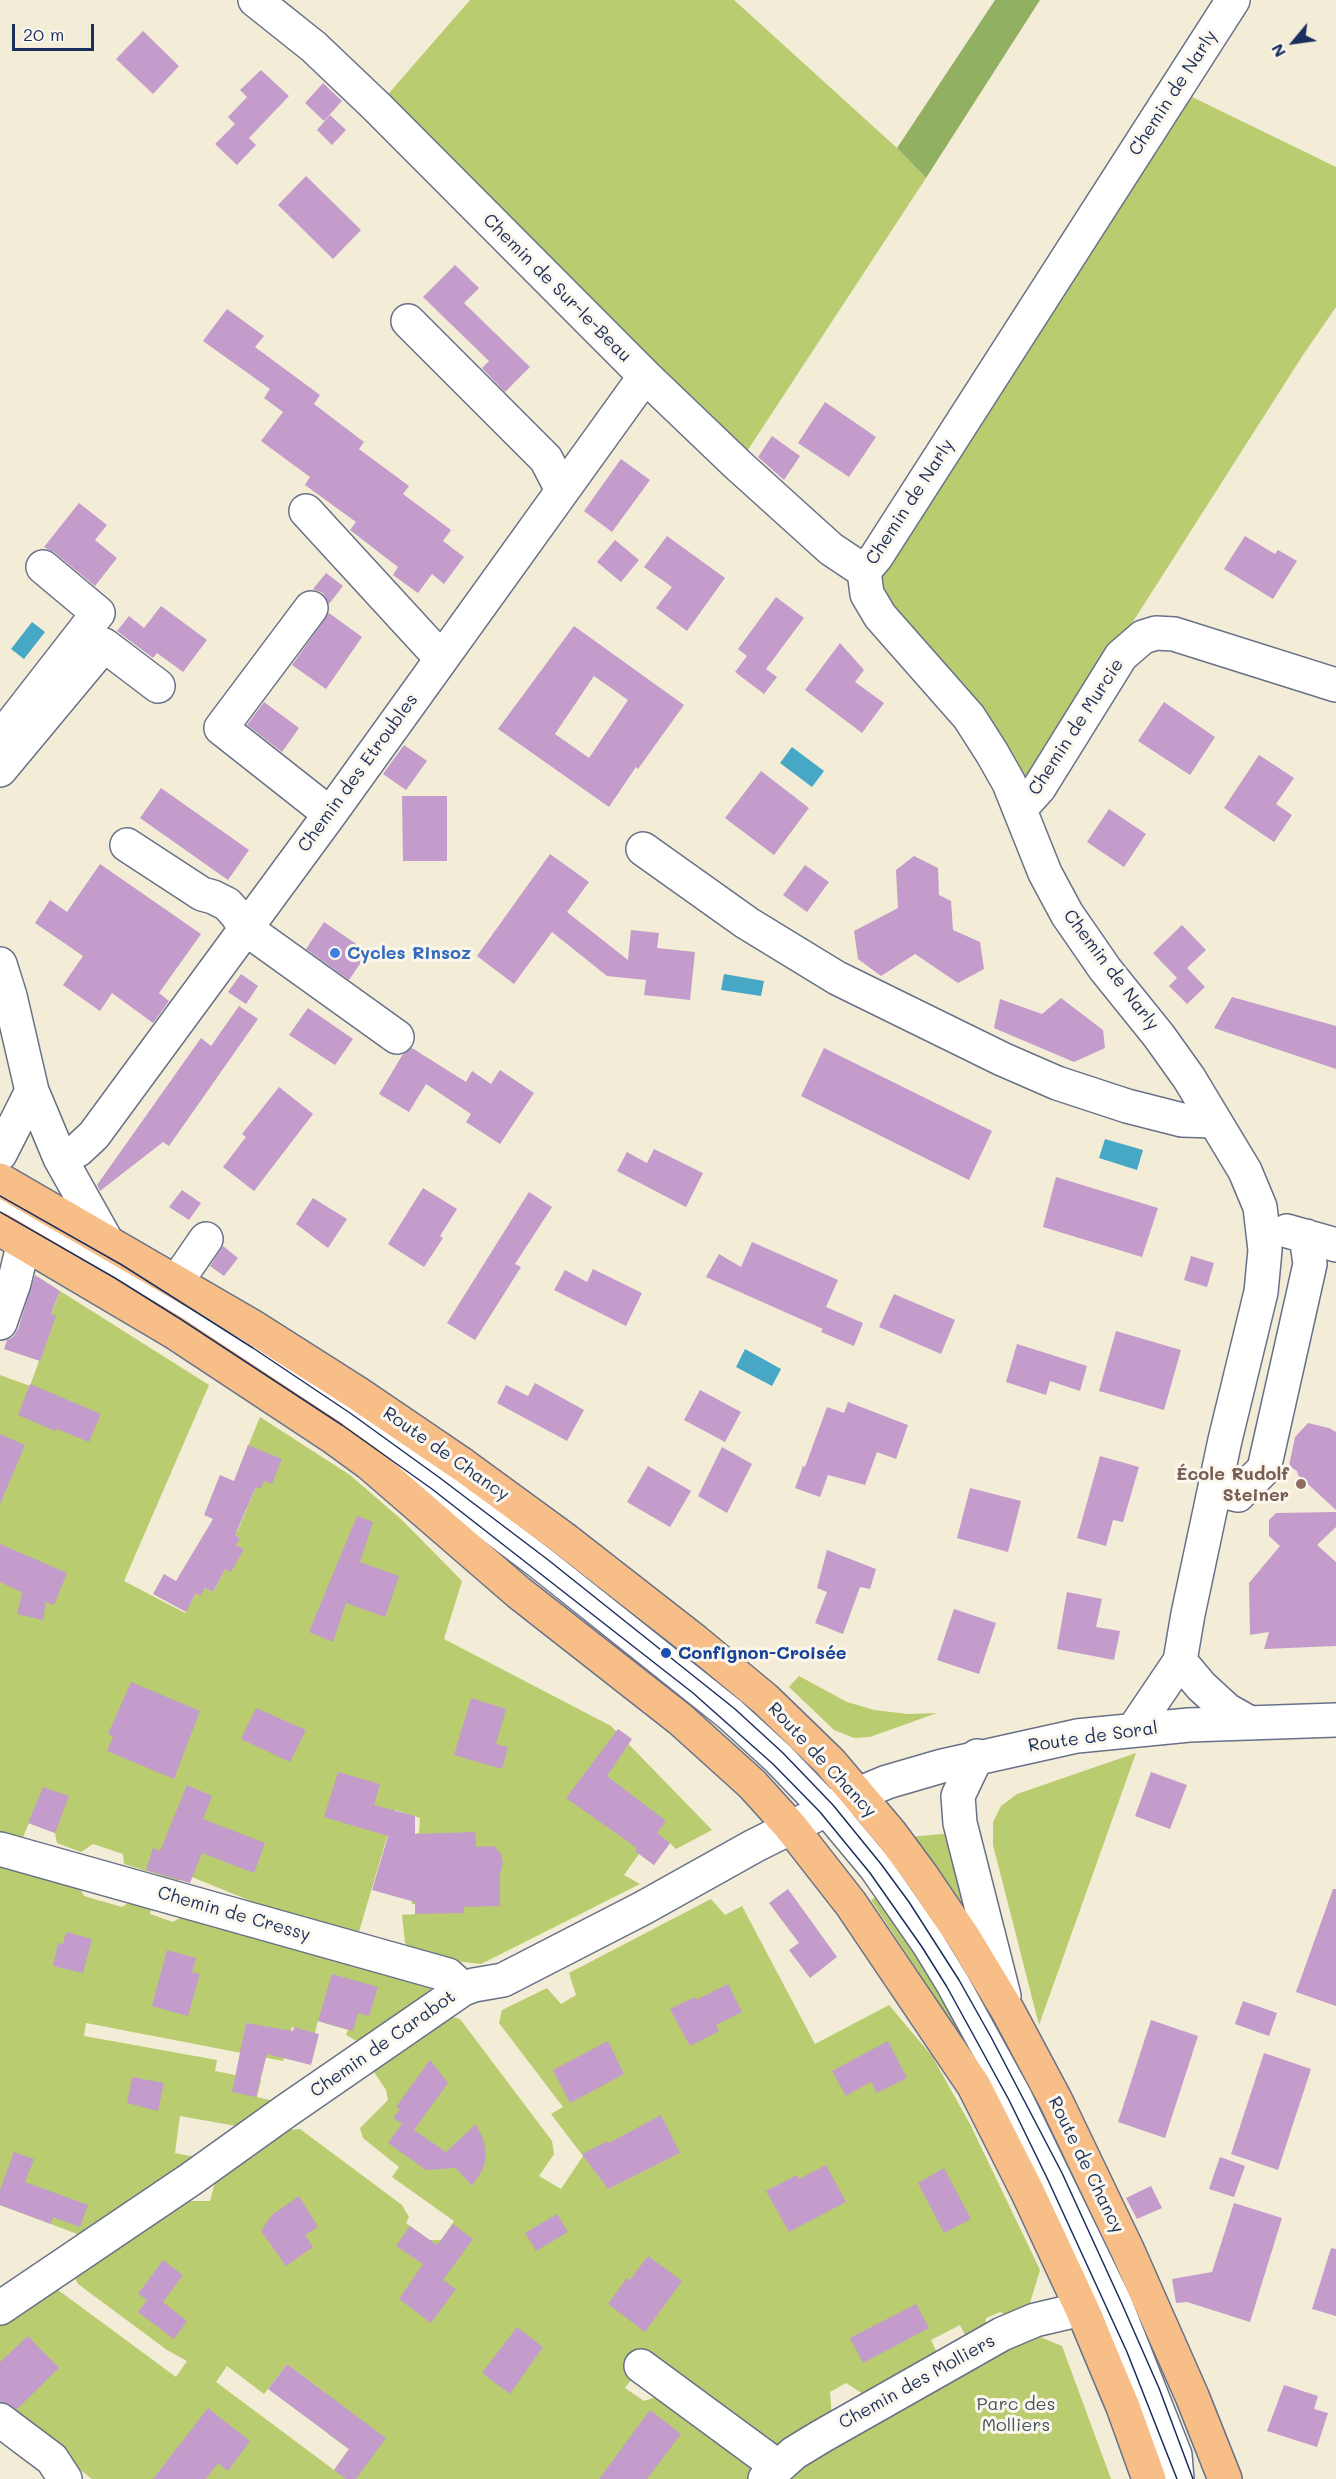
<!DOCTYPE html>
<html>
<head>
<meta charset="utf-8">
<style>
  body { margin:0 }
  #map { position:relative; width:1336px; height:2479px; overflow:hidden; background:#f3ecd6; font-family:Mali,sans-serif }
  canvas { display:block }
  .north { position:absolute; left:1264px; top:12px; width:60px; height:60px; -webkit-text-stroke:4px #fbf7ec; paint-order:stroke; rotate:241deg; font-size:16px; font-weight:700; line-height:24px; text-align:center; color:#1b2f5e }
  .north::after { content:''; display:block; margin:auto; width:21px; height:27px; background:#1b2f5e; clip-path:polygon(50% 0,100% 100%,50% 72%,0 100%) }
  .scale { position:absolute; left:12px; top:24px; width:82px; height:27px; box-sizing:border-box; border:3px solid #1b2f5e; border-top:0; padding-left:8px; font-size:18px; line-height:21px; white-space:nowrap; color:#1b2f5e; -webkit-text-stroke:4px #fbf7ec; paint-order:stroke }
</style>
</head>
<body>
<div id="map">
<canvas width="1336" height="2479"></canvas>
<div class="north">N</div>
<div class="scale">20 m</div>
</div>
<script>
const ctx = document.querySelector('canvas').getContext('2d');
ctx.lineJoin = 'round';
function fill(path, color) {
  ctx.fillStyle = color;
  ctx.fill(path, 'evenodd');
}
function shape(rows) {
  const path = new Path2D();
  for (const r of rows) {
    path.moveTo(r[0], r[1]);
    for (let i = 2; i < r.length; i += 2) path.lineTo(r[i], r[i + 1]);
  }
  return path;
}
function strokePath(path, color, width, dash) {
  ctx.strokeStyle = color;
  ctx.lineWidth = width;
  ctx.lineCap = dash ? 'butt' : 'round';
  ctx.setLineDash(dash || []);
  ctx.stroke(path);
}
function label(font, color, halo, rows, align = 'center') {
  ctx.font = font + ' Mali,sans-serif';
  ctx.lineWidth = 6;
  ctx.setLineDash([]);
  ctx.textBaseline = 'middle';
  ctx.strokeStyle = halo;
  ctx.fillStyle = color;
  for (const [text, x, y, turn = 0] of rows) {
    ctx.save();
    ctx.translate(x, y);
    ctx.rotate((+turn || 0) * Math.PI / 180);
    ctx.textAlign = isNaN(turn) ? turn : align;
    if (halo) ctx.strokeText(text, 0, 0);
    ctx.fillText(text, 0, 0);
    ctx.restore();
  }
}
const green = shape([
  [470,0,734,0,897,148,926,178,738,465,377,107],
  [1186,94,1336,167,1336,307,1303,355,1127,631,1026,782,881,593,882,565],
  [60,1291,209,1385,124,1581,185,1613,196,1593,201,1595,205,1588,213,1592,225,1569,244,1549,236,1545,240,1538,229,1531,230,1529,237,1532,256,1487,235,1478,260,1417,350,1475,402,1520,462,1581,444,1639,611,1726,712,1830,676,1849,670,1843,654,1865,639,1854,624,1875,640,1884,481,1964,416,1956,405,1943,402,1915,415,1914,415,1904,412,1904,411,1888,414,1834,419,1833,420,1818,395,1810,358,1935,268,1908,182,1873,179,1881,124,1864,123,1854,93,1844,81,1852,57,1843,55,1833,29,1823,23,1837,0,1834,0,1375,30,1386,55,1317,51,1315],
  [799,1676,847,1702,874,1710,908,1714,937,1713,870,1737,854,1738,834,1730,789,1687],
  [1136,1753,1039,2025,993,1845,993,1822,1001,1806,1017,1794],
  [953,1833,975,1923,909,1837],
  [0,1863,78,1885,84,1896,122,1907,131,1901,152,1905,150,1914,173,1922,186,1914,431,1986,428,1996,361,2043,346,2035,348,2030,318,2021,315,2033,292,2027,283,2061,86,2023,84,2036,217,2060,215,2071,261,2080,257,2097,278,2102,242,2127,180,2116,175,2153,195,2157,80,2235,0,2205],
  [880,1894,930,1972,1042,2182,918,1971,871,1900],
  [711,1899,725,1915,742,1906,815,2044,889,2005,932,2056,970,2124,1040,2270,1029,2306,1011,2317,1000,2312,986,2318,985,2331,968,2341,960,2325,931,2340,940,2359,869,2398,846,2383,830,2392,832,2420,776,2453,646,2360,625,2388,644,2401,656,2397,756,2459,751,2479,92,2479,0,2408,0,2323,54,2287,176,2377,187,2361,167,2350,78,2284,73,2274,180,2201,210,2201,217,2175,275,2131,300,2129,402,2205,409,2217,406,2223,429,2240,441,2240,454,2221,392,2177,399,2167,363,2138,360,2128,388,2100,386,2090,370,2066,446,2015,460,2019,552,2141,554,2154,539,2176,561,2189,583,2156,551,2114,563,2107,499,2023,502,2010,547,1988,561,2004,576,1995,569,1973],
  [287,2364,326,2393,342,2415,328,2434,349,2449,334,2470,216,2382,227,2366,264,2394],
  [1033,2334,1062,2346,1111,2479,781,2479,798,2465]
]);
const forest = shape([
  [995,0,1040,0,926,178,897,148]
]);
const water = shape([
  [32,622,45,632,24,659,11,649],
  [792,747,824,771,812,787,780,763],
  [724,974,764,981,761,996,721,990],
  [1105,1139,1143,1150,1137,1170,1099,1158],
  [745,1349,781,1369,772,1386,736,1367]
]);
const building = shape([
  [143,31,179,66,153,94,116,59],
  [261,70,289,96,249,138,256,145,237,165,215,144,235,124,228,117,247,97,240,90],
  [323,83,342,101,324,121,305,103],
  [330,115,346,130,332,145,317,130],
  [306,176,361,230,333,259,278,205],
  [455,265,479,288,464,303,530,367,505,392,482,368,489,361,423,297],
  [227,309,264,336,255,347,320,395,314,404,364,442,359,449,409,486,403,494,451,530,443,541,464,557,444,584,432,574,418,593,393,575,398,567,350,530,356,522,305,485,310,477,261,441,283,412,264,398,270,389,203,341],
  [825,402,876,437,849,477,798,443],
  [772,436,800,456,784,480,758,457],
  [621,459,650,480,612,532,584,511],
  [79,503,107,525,95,540,117,558,95,586,55,553,44,547],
  [667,536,725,578,687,631,656,608,672,587,644,567],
  [1245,536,1275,554,1278,550,1297,561,1273,599,1224,569],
  [615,540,639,560,621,582,597,562],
  [326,573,343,586,329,604,323,593,313,589],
  [776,597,804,618,766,669,777,677,764,694,735,672,747,656,738,649],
  [161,606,207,640,183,672,157,653,153,658,117,631,129,616,144,628],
  [329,613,362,637,326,689,292,665],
  [574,626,684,705,638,769,636,767,609,807,498,729],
  [594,676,628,700,589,758,555,734],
  [840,643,864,670,855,682,884,703,862,733,805,690],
  [264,702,299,728,282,752,247,725],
  [1164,702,1215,737,1190,775,1138,741],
  [404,745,427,761,406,790,383,774],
  [1259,755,1294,778,1276,804,1292,815,1274,842,1224,808],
  [761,771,809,808,774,855,725,818],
  [161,788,249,850,228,880,140,818],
  [402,796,447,796,447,861,403,861],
  [1109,809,1146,834,1124,867,1087,842],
  [550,854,589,882,567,912,628,960,631,930,659,933,657,948,695,952,690,1000,644,995,646,980,607,976,552,932,514,984,477,956],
  [914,856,938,868,939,895,951,901,953,930,980,942,984,969,958,983,915,954,881,976,858,959,854,931,898,908,896,870],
  [100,864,201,934,159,993,169,1001,153,1023,112,993,100,1011,63,985,83,956,35,923,50,900,67,912],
  [805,865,829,882,807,912,783,895],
  [324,922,368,952,349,980,306,949],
  [1182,925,1206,950,1187,968,1205,987,1187,1004,1169,986,1177,978,1153,953],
  [241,974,258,986,246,1004,228,992],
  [1232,997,1336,1026,1336,1069,1214,1028],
  [1061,998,1103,1030,1105,1048,1074,1062,994,1028,1000,999,1042,1014],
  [239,1006,258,1019,169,1146,163,1142,100,1191,97,1185,201,1038,211,1046],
  [308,1008,353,1039,335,1065,289,1035],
  [412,1048,466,1082,472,1071,491,1084,500,1070,534,1093,500,1144,466,1122,471,1114,426,1084,409,1112,379,1094,403,1054],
  [824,1048,992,1131,969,1180,801,1096],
  [279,1087,313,1114,254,1191,223,1167,246,1137,242,1134],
  [654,1149,703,1173,686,1207,617,1171,627,1152,647,1163],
  [1056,1177,1158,1208,1142,1257,1043,1227],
  [423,1188,457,1209,440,1236,443,1238,424,1267,388,1244],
  [182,1190,201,1203,189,1220,169,1207],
  [529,1192,552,1207,515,1264,521,1267,475,1340,447,1323],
  [313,1198,347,1219,328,1248,296,1224],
  [752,1242,838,1280,826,1307,863,1323,854,1346,821,1332,823,1329,706,1277,719,1254,741,1267],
  [223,1246,238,1258,224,1276,210,1266],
  [1191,1256,1214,1263,1207,1287,1184,1280],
  [593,1269,642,1293,626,1326,554,1290,565,1270,587,1282],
  [35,1275,60,1291,51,1314,56,1316,40,1361,4,1349,7,1340,13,1337,18,1329],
  [894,1294,955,1320,941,1354,879,1327],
  [1116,1331,1181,1350,1164,1410,1099,1391],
  [1017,1344,1087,1366,1080,1391,1050,1381,1046,1395,1006,1382],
  [535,1383,584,1410,567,1441,497,1403,506,1385,528,1396],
  [30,1384,101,1414,89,1442,57,1429,55,1431,18,1415],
  [700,1390,741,1412,725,1442,684,1420],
  [848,1402,908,1425,896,1459,877,1452,865,1485,828,1475,820,1497,795,1488,803,1466,805,1467,827,1407,844,1413],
  [1308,1423,1329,1428,1336,1432,1336,1510,1298,1475,1297,1471,1289,1466,1295,1437],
  [0,1434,25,1445,0,1504],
  [248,1445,282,1459,272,1484,264,1481,261,1489,256,1487,235,1535,240,1538,236,1545,244,1549,231,1572,225,1569,213,1592,205,1588,201,1596,196,1593,186,1612,153,1594,164,1574,176,1581,213,1519,204,1515,220,1475,234,1481],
  [722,1447,752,1464,727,1513,698,1496],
  [1100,1456,1139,1467,1123,1522,1113,1520,1106,1546,1077,1538],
  [648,1466,691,1491,670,1527,627,1502],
  [970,1488,1021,1501,1008,1552,957,1538],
  [1336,1512,1336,1527,1317,1545,1336,1562,1336,1646,1264,1649,1269,1632,1250,1635,1249,1583,1280,1546,1269,1536,1269,1520,1276,1513],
  [357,1516,373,1522,360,1562,399,1576,385,1617,346,1603,333,1642,309,1632],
  [0,1544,67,1573,54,1605,46,1602,43,1620,17,1614,22,1592,0,1582],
  [827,1550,876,1569,870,1589,860,1587,843,1634,815,1623,827,1592,817,1588],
  [1067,1592,1102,1599,1096,1627,1120,1631,1114,1660,1057,1649],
  [954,1609,996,1623,979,1674,937,1660],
  [131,1682,200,1711,174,1779,107,1751,113,1737,108,1734],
  [471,1698,506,1709,496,1744,508,1747,502,1769,454,1755],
  [256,1708,306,1730,290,1762,241,1739],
  [618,1729,632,1739,607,1776,666,1821,657,1833,670,1843,654,1865,635,1851,637,1848,566,1798],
  [338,1772,380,1784,374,1805,415,1816,415,1834,475,1832,476,1847,494,1846,501,1854,503,1862,500,1874,500,1906,464,1907,464,1913,415,1914,415,1902,372,1890,388,1836,324,1817],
  [1151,1772,1187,1785,1170,1829,1135,1816],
  [187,1785,212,1796,203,1819,265,1843,254,1873,202,1853,190,1883,146,1870,153,1848,160,1851],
  [43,1787,69,1796,55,1833,28,1823],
  [788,1889,837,1957,810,1978,789,1950,799,1943,769,1903],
  [1333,1889,1336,1889,1336,2006,1296,1992],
  [66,1932,92,1939,83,1973,53,1966,58,1943,63,1944],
  [167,1950,196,1958,192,1972,200,1974,188,2016,152,2006],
  [332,1974,378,1987,369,2016,358,2013,353,2031,318,2021],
  [728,1984,742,2012,716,2025,719,2031,690,2046,670,2009,695,1997,696,2000],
  [1243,2001,1277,2013,1269,2036,1235,2024],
  [1151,2020,1198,2036,1165,2138,1118,2122],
  [246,2023,293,2031,294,2027,319,2034,311,2065,267,2054,256,2097,232,2092],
  [608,2041,624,2074,570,2103,553,2070],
  [888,2041,907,2078,877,2093,871,2082,846,2096,832,2071],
  [1264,2053,1311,2069,1278,2170,1231,2154],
  [430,2060,448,2083,414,2130,446,2152,476,2124,484,2141,486,2157,483,2169,472,2186,456,2168,426,2170,388,2143,402,2124,393,2118,400,2109,396,2107],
  [132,2077,164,2083,158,2111,127,2103],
  [661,2115,680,2153,608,2189,582,2154,608,2141,609,2143],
  [14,2152,34,2159,25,2182,88,2205,80,2227,53,2217,51,2224,0,2205,0,2190],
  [1220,2157,1245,2166,1234,2197,1209,2189],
  [826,2165,846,2202,789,2232,766,2191,797,2175,799,2179],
  [944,2168,971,2219,944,2233,918,2183],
  [1151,2186,1162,2208,1137,2219,1126,2198],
  [299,2196,318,2227,305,2235,313,2247,286,2266,261,2231,272,2215],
  [1234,2203,1282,2218,1250,2322,1187,2302,1176,2303,1172,2279,1212,2272],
  [557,2214,568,2232,536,2251,525,2233],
  [453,2224,473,2239,443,2280,456,2289,431,2323,399,2299,423,2264,396,2246,410,2226,437,2245],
  [1331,2248,1336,2249,1336,2316,1312,2309],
  [648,2256,682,2281,645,2332,608,2304,627,2278,630,2280],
  [163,2260,183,2275,163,2302,187,2321,174,2339,138,2312,147,2300,138,2294],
  [916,2304,929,2328,863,2363,850,2338],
  [517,2327,543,2347,510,2394,482,2373],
  [28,2336,59,2368,17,2409,0,2402,0,2362],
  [287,2364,386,2438,356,2479,346,2479,334,2470,349,2449,268,2389],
  [1284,2385,1318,2396,1314,2409,1328,2413,1317,2447,1267,2431],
  [208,2408,250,2441,228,2471,218,2463,206,2479,153,2479],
  [650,2410,681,2434,647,2479,599,2479]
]);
const minor = shape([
  [255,0,314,47,377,107,645,376,738,465,831,549,864,571],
  [408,321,546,459,562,490],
  [306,511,441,658],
  [311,608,221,728,330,814],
  [0,739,98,613,43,567],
  [0,770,104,645,158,686],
  [1020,809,1039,788,1121,656,1143,637,1156,633,1174,634,1336,685],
  [127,845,202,894,213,897,227,904,237,915,245,928,397,1037],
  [643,849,747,923,837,978,1002,1059,1057,1083,1127,1106,1182,1120,1215,1121],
  [0,964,10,996,32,1091,60,1158,106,1240],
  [0,1154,32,1091],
  [60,1158,78,1150,94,1135,330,814,645,376],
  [0,1204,119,1271,186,1314,346,1419,436,1484,542,1564,730,1714,778,1758,826,1808,876,1868,928,1943,953,1984,1015,2097,1116,2305,1175,2455,1177,2479],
  [1287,1231,1336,1245],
  [177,1281,206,1239],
  [0,1323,14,1283,24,1242],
  [1215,1489,1238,1495,1264,1469,1310,1264,1306,1236],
  [1180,1661,1201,1686,1227,1710,1250,1723],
  [1134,1729,1180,1661,1188,1614,1225,1440,1261,1292,1265,1250,1260,1207,1245,1171,1189,1078,1159,1036,1105,969,1067,914,1045,873,1009,783,992,753,969,717,880,616,867,594,864,571,876,557,1233,0],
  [977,1756,958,1796,960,1823,1004,1996],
  [0,1849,448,1975,463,1989],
  [0,2308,191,2179,286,2111,463,1989,474,1985,503,1980,643,1908,754,1846,858,1794,887,1782,942,1766,1077,1736,1189,1725,1336,1720],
  [641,2366,777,2466],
  [0,2420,52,2459,65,2479],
  [765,2479,794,2453,822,2436,1002,2334,1035,2320,1082,2309]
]);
const major = shape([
  [0,1180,250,1325,357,1393,463,1465,563,1538,695,1641,765,1699,830,1762,891,1834,922,1876,964,1938,1008,2011,1056,2101,1127,2249,1192,2396,1225,2479],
  [0,1229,174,1332,333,1437,370,1464,518,1592,680,1719,752,1784,790,1826,851,1904,974,2086,1028,2193,1082,2309,1123,2407,1149,2479]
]);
const tram = shape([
  [0,1196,122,1265,253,1348,350,1413,440,1478,547,1559,735,1709,783,1753,833,1805,881,1864,909,1902,959,1980,991,2037,1062,2173,1122,2304,1159,2388,1193,2479],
  [0,1212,115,1278,182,1320,342,1425,432,1489,693,1693,773,1764,820,1812,870,1873,922,1947,947,1987,1009,2100,1048,2180,1127,2352,1177,2479]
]);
const markers = [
  [335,953,6,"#3f7fe0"],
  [1301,1484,6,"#8d6e63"],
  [666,1653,6,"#1a4fb4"]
];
const streetNames = [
  ["Chemin de Narly",1173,93,-57],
  ["Chemin de Sur-le-Beau",557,288,45],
  ["Chemin de Narly",910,502,-57],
  ["Chemin de Murcie",1076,727,-57],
  ["Chemin des Etroubles",358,773,-54],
  ["Chemin de Narly",1111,970,53],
  ["Route de Chancy",446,1454,35],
  ["Route de Soral",1093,1737,-8],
  ["Route de Chancy",822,1760,47],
  ["Chemin de Cressy",234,1914,16],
  ["Chemin de Carabot",383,2044,-35],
  ["Route de Chancy",1086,2165,64],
  ["Chemin des Molliers",917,2382,-29]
];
const shopNames = [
  ["Cycles Rinsoz",347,953]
];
const educationNames = [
  ["École Rudolf",1289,1474],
  ["Steiner",1289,1495]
];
const transitNames = [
  ["Confignon-Croisée",678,1653]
];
const parkNames = [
  ["Parc des",1016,2404],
  ["Molliers",1016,2425]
];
fill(green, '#b9cc6f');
fill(forest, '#92b062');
fill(water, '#47a8c6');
fill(building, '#c39ccb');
strokePath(minor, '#677188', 36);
strokePath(major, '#677188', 36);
strokePath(minor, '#fff', 33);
strokePath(major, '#f7be88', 33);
strokePath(tram, '#1b2f5e', 1.5);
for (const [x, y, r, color] of markers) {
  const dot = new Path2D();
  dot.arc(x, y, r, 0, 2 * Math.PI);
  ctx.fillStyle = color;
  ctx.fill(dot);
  strokePath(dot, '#fbf7ec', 2);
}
label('18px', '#1b2f5e', '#fbf7ec', streetNames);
label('bold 18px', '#366cbe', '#fbf7ec', shopNames, 'left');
label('bold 18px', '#785e54', '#fbf7ec', educationNames, 'right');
label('bold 18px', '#164399', '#fbf7ec', transitNames, 'left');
label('18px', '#425662', '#fbf7ec', parkNames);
</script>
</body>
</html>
